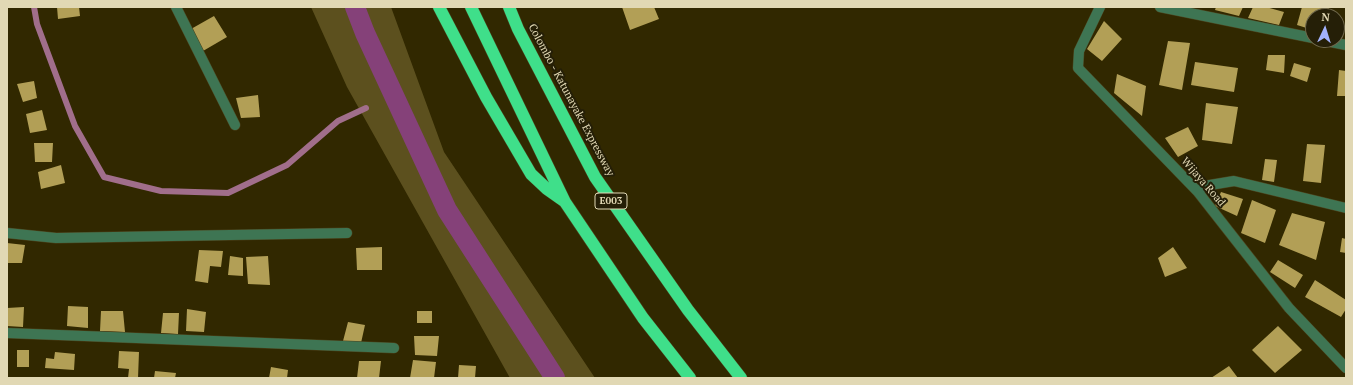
<!DOCTYPE html>
<html>
<head>
<meta charset="utf-8">
<style>
  body { margin:0 }
  #map { position:relative; width:1353px; height:385px; overflow:hidden; background:#312800; font-family:"PT Serif",serif }
  canvas { display:block }
  .frame { position:absolute; inset:0; border:8px solid #e1d8b4; pointer-events:none }
  .north { position:absolute; left:1305px; top:8px; width:40px; height:40px; box-sizing:border-box; background:#251f07; border:1px solid #70694c; border-radius:50%; rotate:4deg; font-size:11px; font-weight:700; line-height:16px; text-align:center; color:#e1d8b4 }
  .north::after { content:''; display:block; margin:auto; width:14px; height:18px; background:#a3b2fd; clip-path:polygon(50% 0,100% 100%,50% 72%,0 100%) }
</style>
</head>
<body>
<div id="map">
<canvas width="1353" height="385"></canvas>
<div class="frame"></div>
<div class="north">N</div>
</div>
<script>
const ctx = document.querySelector('canvas').getContext('2d');
ctx.lineJoin = 'round';
function fill(path, color) {
  ctx.fillStyle = color;
  ctx.fill(path, 'evenodd');
}
function shape(rows) {
  const path = new Path2D();
  for (const r of rows) {
    path.moveTo(r[0], r[1]);
    for (let i = 2; i < r.length; i += 2) path.lineTo(r[i], r[i + 1]);
  }
  return path;
}
function strokePath(path, color, width, dash) {
  ctx.strokeStyle = color;
  ctx.lineWidth = width;
  ctx.lineCap = dash ? 'butt' : 'round';
  ctx.setLineDash(dash || []);
  ctx.stroke(path);
}
function label(font, color, halo, rows, align = 'center') {
  ctx.font = font + ' "PT Serif",serif';
  ctx.lineWidth = 4;
  ctx.setLineDash([]);
  ctx.textBaseline = 'middle';
  ctx.strokeStyle = halo;
  ctx.fillStyle = color;
  for (const [text, x, y, turn = 0] of rows) {
    ctx.save();
    ctx.translate(x, y);
    ctx.rotate((+turn || 0) * Math.PI / 180);
    ctx.textAlign = isNaN(turn) ? turn : align;
    if (halo) ctx.strokeText(text, 0, 0);
    ctx.fillText(text, 0, 0);
    ctx.restore();
  }
}
const green = shape([
  [311,7,391,7,444,152,595,378,510,378,347,87]
]);
const stream = shape([
  [34,7,37,24,75,126,104,177,161,191,228,193,287,165,338,121,366,108]
]);
const canal = shape([
  [355,7,365,33,447,210,555,378]
]);
const building = shape([
  [57,7,79,7,80,16,58,19],
  [622,7,654,7,659,19,630,30],
  [1216,7,1243,7,1239,16,1215,10],
  [1253,7,1266,7,1284,12,1279,25,1248,18],
  [1302,7,1329,7,1327,16,1313,16,1313,30,1297,25],
  [214,16,227,37,203,51,191,29],
  [1104,21,1122,39,1102,61,1087,49],
  [1168,41,1190,43,1182,90,1159,85],
  [1268,55,1285,55,1284,73,1266,70],
  [1195,62,1238,68,1234,92,1191,85],
  [1294,63,1311,68,1307,82,1290,76],
  [1339,70,1346,71,1346,96,1337,96],
  [1117,74,1146,86,1142,116,1114,93],
  [34,81,37,98,23,102,17,84],
  [258,95,260,117,241,118,236,98],
  [1206,103,1238,107,1232,144,1202,140],
  [42,110,47,130,30,133,26,114],
  [1188,127,1198,146,1178,157,1165,138],
  [34,143,53,143,52,162,35,162],
  [1307,144,1325,145,1321,183,1303,181],
  [1265,159,1277,160,1274,182,1262,180],
  [61,165,65,183,41,189,38,172],
  [1221,192,1243,199,1237,216,1215,206],
  [1252,200,1276,210,1265,243,1241,233],
  [1292,213,1325,222,1316,260,1279,245],
  [1342,238,1346,239,1346,253,1340,252],
  [7,243,25,245,22,263,7,263],
  [382,247,382,270,357,270,356,248],
  [1173,247,1187,268,1165,277,1158,258],
  [199,250,223,251,221,267,210,266,208,283,195,281],
  [230,256,243,258,243,276,228,275],
  [268,256,270,285,248,284,246,257],
  [1278,260,1303,275,1295,288,1270,272],
  [1315,280,1346,300,1346,309,1341,317,1305,297],
  [68,306,88,307,88,328,67,326],
  [24,307,23,327,7,326,7,308],
  [187,309,206,312,204,332,186,331],
  [101,311,123,311,125,332,100,331],
  [417,311,432,311,432,323,417,323],
  [163,313,179,313,178,334,161,333],
  [348,322,365,325,361,343,343,341],
  [1278,326,1302,350,1275,373,1252,350],
  [414,336,439,336,437,356,415,355],
  [17,350,29,350,29,367,17,367],
  [119,351,139,352,138,378,128,378,129,369,118,368],
  [55,352,75,354,74,370,45,368,46,358,54,359],
  [413,360,436,362,434,378,410,378],
  [359,361,381,361,379,378,357,378],
  [459,365,476,366,475,378,458,378],
  [1229,366,1238,378,1211,378],
  [271,367,288,370,287,378,269,378],
  [155,371,176,373,175,378,154,378]
]);
const minor = shape([
  [176,7,235,125],
  [1100,7,1079,51,1078,68,1198,192,1289,308,1346,368],
  [1160,7,1313,38],
  [1321,40,1346,45],
  [1198,192,1204,186,1234,181,1346,208],
  [7,233,56,238,347,233],
  [7,333,394,348]
]);
const highway = shape([
  [439,7,486,97,531,174,547,189,564,201],
  [471,7,565,202,643,318,690,378],
  [509,7,518,29,595,177,688,310,741,378]
]);
const shields = [
  [611,201,32]
];
const shieldNames = [
  ["E003",611,201]
];
const streetNames = [
  ["Colombo - Katunayake Expressway",571,100,62],
  ["Wijaya Road",1203,182,49]
];
fill(green, '#5c501e');
strokePath(stream, '#a16e8b', 6);
strokePath(canal, '#854179', 20);
fill(building, '#b29f56');
strokePath(minor, '#4d441d', 11);
strokePath(highway, '#4d441d', 13);
strokePath(minor, '#3e7553', 10);
strokePath(highway, '#3fdf8a', 12);
for (const [x, y, w] of shields) {
  const box = new Path2D();
  box.roundRect(x - w / 2, y - 8, w, 16, 3);
  ctx.fillStyle = '#251f07';
  ctx.fill(box);
  strokePath(box, '#e1d8b4', 1);
}
label('bold 10px', '#e1d8b4', null, shieldNames);
label('11px', '#e1d8b4', '#251f07', streetNames);
</script>
</body>
</html>
